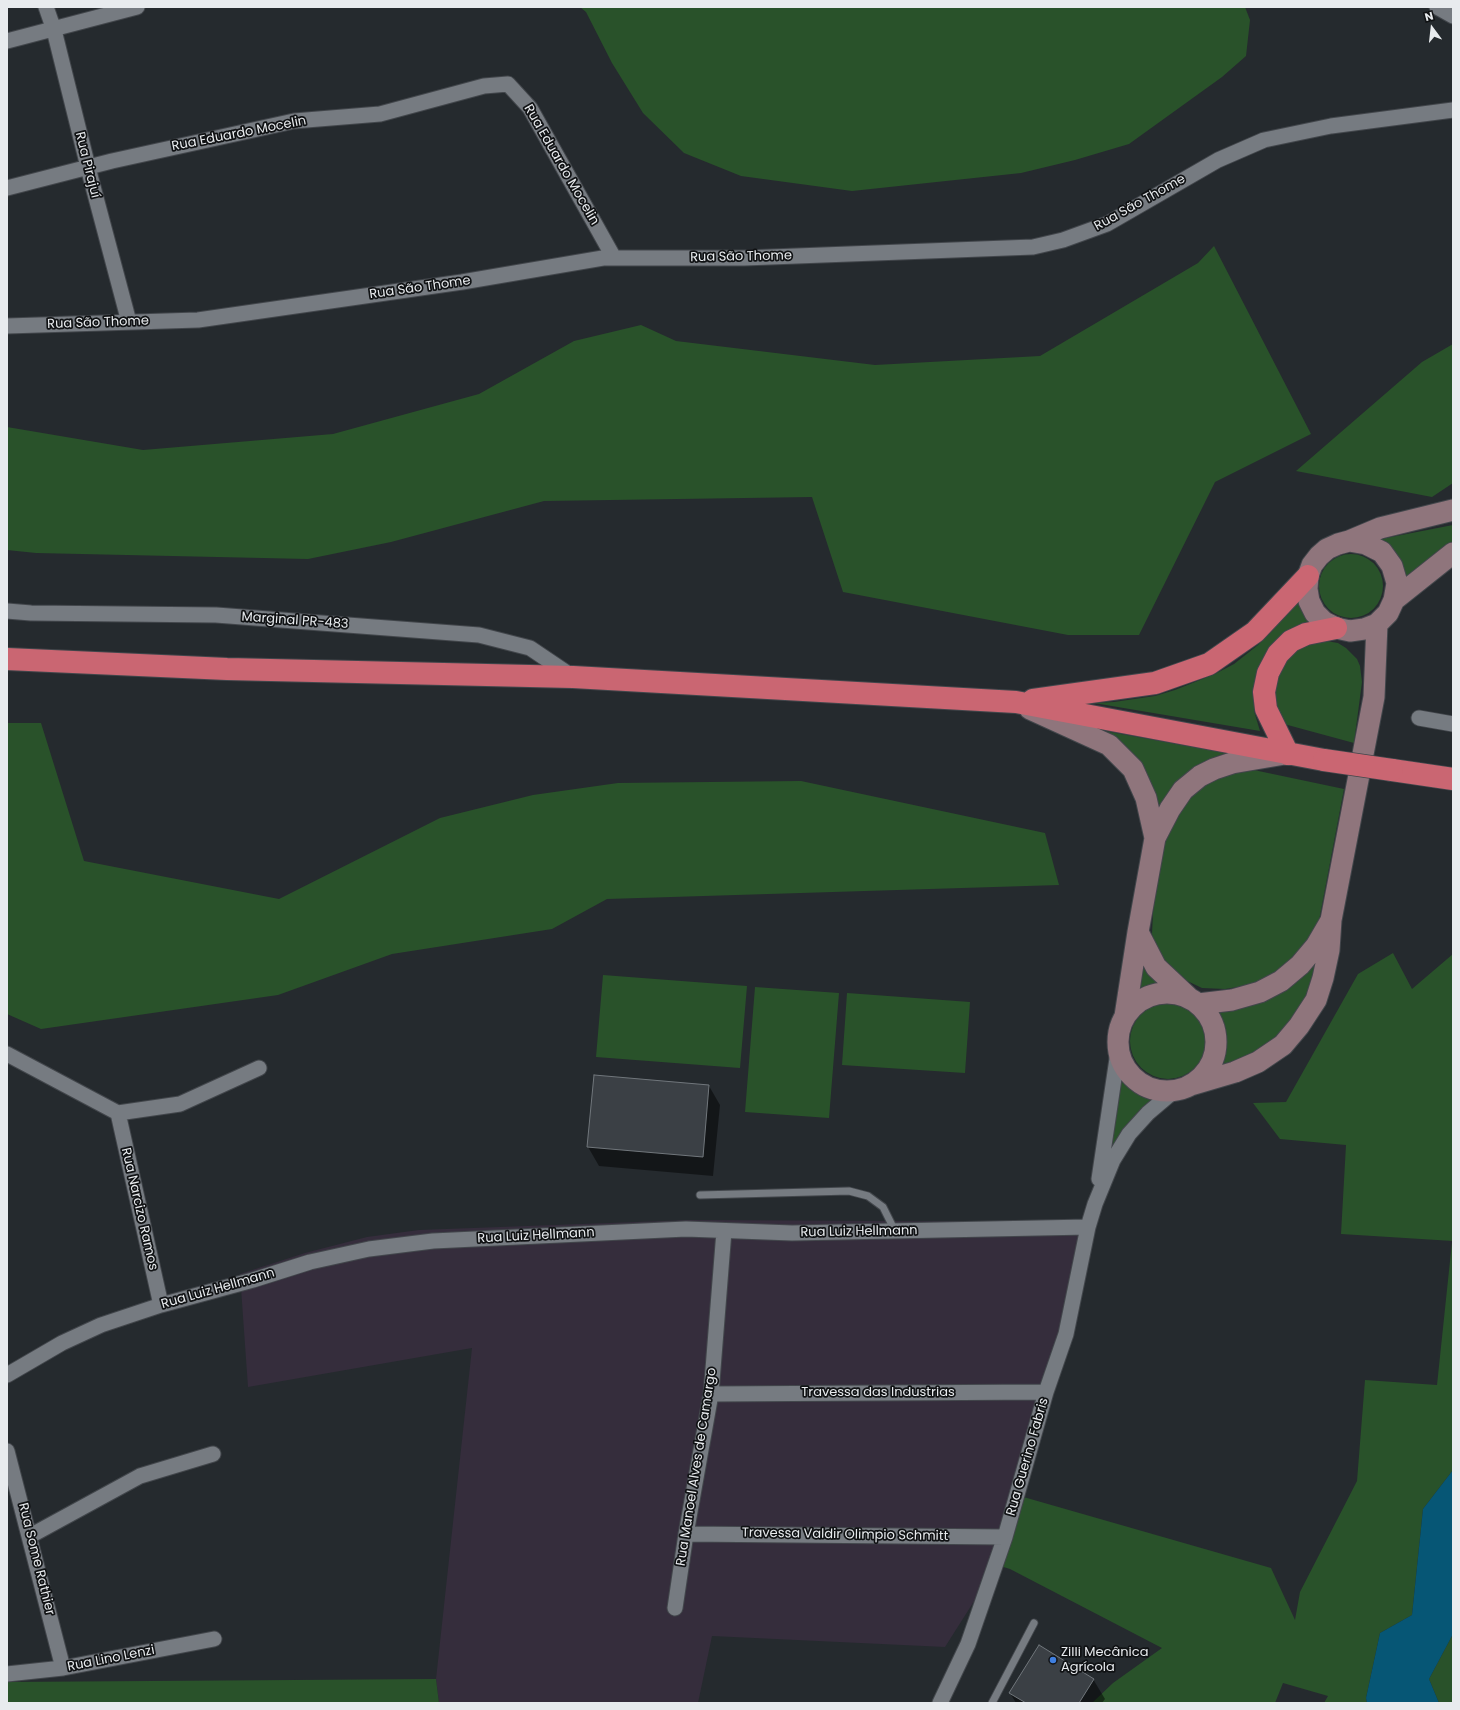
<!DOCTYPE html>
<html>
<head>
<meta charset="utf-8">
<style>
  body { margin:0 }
  #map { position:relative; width:1460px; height:1710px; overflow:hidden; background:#252a2e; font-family:Poppins,sans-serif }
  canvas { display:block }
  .frame { position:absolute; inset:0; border:8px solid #e8ebee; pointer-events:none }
  .north { position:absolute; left:1412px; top:8px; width:40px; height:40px; -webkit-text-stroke:3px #101214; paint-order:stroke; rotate:345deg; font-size:11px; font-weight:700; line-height:16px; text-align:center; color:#e8ebee }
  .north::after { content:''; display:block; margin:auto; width:14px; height:18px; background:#e8ebee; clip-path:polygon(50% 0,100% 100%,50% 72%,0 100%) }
</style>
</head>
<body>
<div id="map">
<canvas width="1460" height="1710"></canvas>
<div class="frame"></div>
<div class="north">N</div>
</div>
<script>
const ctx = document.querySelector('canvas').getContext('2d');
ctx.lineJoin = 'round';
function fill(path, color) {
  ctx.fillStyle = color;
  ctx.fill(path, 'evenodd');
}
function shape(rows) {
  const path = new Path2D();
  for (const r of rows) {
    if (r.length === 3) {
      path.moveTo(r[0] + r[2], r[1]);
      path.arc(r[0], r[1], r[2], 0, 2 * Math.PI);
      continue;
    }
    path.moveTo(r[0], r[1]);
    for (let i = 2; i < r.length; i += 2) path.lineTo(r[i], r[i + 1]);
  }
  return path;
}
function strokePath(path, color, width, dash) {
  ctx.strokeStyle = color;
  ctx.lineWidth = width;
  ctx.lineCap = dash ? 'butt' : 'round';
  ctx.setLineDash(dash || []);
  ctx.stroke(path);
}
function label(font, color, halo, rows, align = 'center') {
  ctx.font = font + ' Poppins,sans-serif';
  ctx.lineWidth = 3.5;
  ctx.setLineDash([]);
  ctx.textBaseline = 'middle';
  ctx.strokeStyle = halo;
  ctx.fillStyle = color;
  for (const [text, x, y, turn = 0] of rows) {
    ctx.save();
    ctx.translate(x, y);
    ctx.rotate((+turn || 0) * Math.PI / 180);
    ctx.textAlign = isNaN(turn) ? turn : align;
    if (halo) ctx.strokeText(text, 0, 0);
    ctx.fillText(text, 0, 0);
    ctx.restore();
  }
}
const industrial = shape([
  [690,1220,1083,1222,1050,1394,997,1565,945,1647,712,1636,698,1703,439,1703,436,1679,472,1348,248,1387,240,1274,305,1253,367,1237,419,1230]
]);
const green = shape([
  [580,7,1245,7,1250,20,1246,56,1222,77,1129,144,1075,160,1021,173,852,191,741,176,684,153,643,113,612,63,586,12],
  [1214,246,1311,434,1215,482,1139,635,1068,635,843,592,812,497,544,501,391,542,308,559,36,553,7,550,7,427,143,450,333,434,479,394,574,341,641,325,676,341,875,365,1040,356,1198,263],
  [1453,344,1453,483,1432,497,1296,471,1422,362],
  [1453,525,1453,542,1403,584,1387,546,1381,539],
  [1351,586,32],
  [1300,596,1310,621,1300,626,1255,689,1254,711,1260,731,1094,703,1114,702,1155,696,1175,690,1215,674,1234,664,1258,645,1278,624],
  [1320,640,1338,643,1346,648,1357,659,1360,666,1362,682,1354,743,1284,724,1275,712,1274,684,1288,657,1304,644],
  [7,723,41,723,84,861,279,899,440,818,533,795,618,783,801,781,1045,833,1059,885,607,899,552,929,392,954,278,995,41,1029,7,1014],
  [1099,730,1226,753,1215,757,1194,769,1156,825],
  [1249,769,1344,789,1318,926,1288,965,1262,980,1250,985,1225,989,1202,988,1181,978,1165,963,1155,944,1152,934,1153,913,1155,893,1163,848,1170,824,1184,800,1214,777],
  [1325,940,1306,1007,1263,1052,1217,1067,1224,1050,1223,1031,1216,1014,1209,1007,1227,1006],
  [1139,947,1169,987,1149,989,1133,998],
  [1393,953,1412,989,1453,954,1453,1241,1341,1234,1346,1145,1280,1139,1253,1103,1286,1102,1358,974],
  [603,975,747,986,740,1068,596,1057],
  [755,987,839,993,829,1118,745,1112],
  [847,993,970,1002,965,1073,842,1065],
  [1168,1041,38],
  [1121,1075,1137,1089,1156,1096,1144,1108,1108,1155],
  [1452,1242,1453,1242,1453,1470,1423,1509,1412,1615,1380,1633,1366,1698,1367,1703,1324,1703,1328,1696,1283,1683,1275,1703,1092,1703,1113,1683,1162,1648,1010,1569,997,1565,1020,1496,1271,1568,1295,1620,1300,1592,1357,1481,1365,1380,1437,1385],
  [1453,1634,1453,1703,1439,1703,1429,1679],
  [436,1679,439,1703,7,1703,7,1682]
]);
const water = shape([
  [1453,1470,1453,1634,1429,1679,1439,1703,1367,1703,1366,1698,1380,1633,1412,1615,1423,1509]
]);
const shadow = shape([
  [709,1086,720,1105,713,1176,599,1166,588,1147],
  [1093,1679,1105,1699,1102,1703,1016,1703,1010,1693]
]);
const building = shape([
  [594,1075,709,1085,703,1157,587,1147,594,1075],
  [1039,1645,1094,1679,1079,1703,1026,1703,1009,1693,1039,1645]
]);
const lane = shape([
  [700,1195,849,1191,868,1196,883,1207,895,1231],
  [992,1703,1034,1623]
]);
const street = shape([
  [46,7,54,30,91,179,129,322],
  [1437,7,1453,16],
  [7,41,137,7],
  [7,188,112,161,294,121,380,114,484,86,508,84,530,108,614,258],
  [7,326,198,320,462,282,603,258,744,258,1033,247,1063,240,1107,224,1218,160,1264,140,1331,126,1453,110],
  [7,611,31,613,216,615,479,635,530,648,573,677],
  [1419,718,1453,724],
  [7,1054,118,1113,180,1104,259,1068],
  [118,1113,161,1305],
  [1099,1179,1118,1052],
  [7,1375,62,1343,101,1325,161,1305,253,1280,310,1262,369,1249,433,1241,686,1229,792,1233,1088,1227],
  [711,1394,1046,1392],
  [7,1451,63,1668],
  [686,1534,1005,1537],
  [30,1536,140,1476,213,1454],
  [675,1608,686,1534,711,1394,724,1231],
  [7,1674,63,1668,214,1639],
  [940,1703,968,1644,1005,1537,1046,1392,1066,1334,1088,1227,1095,1204,1113,1160,1129,1134,1148,1113,1174,1091]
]);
const secondary = shape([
  [1349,541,1380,528,1453,510],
  [1394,600,1453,553],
  [1030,709,1109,745,1133,769,1146,798,1155,838],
  [1138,932,1156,967,1188,997],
  [1167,1042,49],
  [1198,1004,1232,1000,1260,992,1281,981,1300,965,1316,946,1330,922],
  [1125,1016,1138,932,1155,838,1170,809,1183,790,1200,776,1214,769,1232,763,1285,754],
  [1191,1085,1235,1072,1258,1062,1283,1045,1299,1026,1316,1000,1323,978,1329,950,1331,920,1374,697,1377,624,1388,613,1394,600,1397,583,1392,566,1382,552,1366,544,1349,541,1338,544,1327,549,1319,556,1312,565,1308,576,1307,589,1309,601,1315,613,1324,622,1336,628,1350,631,1364,629,1377,624]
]);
const highway = shape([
  [7,659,227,669,573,677,1016,702,1324,760],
  [1033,700,1155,683,1209,664,1255,632,1308,576],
  [1288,754,1266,709,1264,692,1268,673,1278,654,1291,641,1306,634,1336,628],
  [1392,770,1453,779]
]);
const highwayBridge = shape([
  [1324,760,1392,770]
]);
const markers = [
  [1053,1660,4,"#3f7fe0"]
];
const streetNames = [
  ["Rua Eduardo Mocelin",239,134,-11],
  ["Rua Pirajuí",87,165,76],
  ["Rua Eduardo Mocelin",561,165,60],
  ["Rua São Thome",1140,203,-29],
  ["Rua São Thome",741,257,-1],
  ["Rua São Thome",420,288,-8],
  ["Rua São Thome",98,323,-2],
  ["Marginal PR-483",295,621,4],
  ["Rua Narcizo Ramos",139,1209,77],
  ["Rua Luiz Hellmann",859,1232,-1],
  ["Rua Luiz Hellmann",536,1236,-3],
  ["Rua Luiz Hellmann",218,1289,-16],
  ["Travessa das Industrias",878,1393],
  ["Rua Guerino Fabris",1028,1457,-74],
  ["Rua Manoel Alves de Camargo",697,1467,-81],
  ["Travessa Valdir Olimpio Schmitt",845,1535,1],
  ["Rua Some Rathier",36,1559,76],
  ["Rua Lino Lenzi",111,1659,-11]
];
const poiNames = [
  ["Zilli Mecânica",1061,1653],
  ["Agrícola",1061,1668]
];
fill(industrial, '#352d3c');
fill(green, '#29522a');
fill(water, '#065675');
fill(shadow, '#0007');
fill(building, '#3b4045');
strokePath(building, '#71777c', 1);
strokePath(lane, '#42464b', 9);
strokePath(street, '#42464b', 17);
strokePath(secondary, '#42464b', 23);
strokePath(highway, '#42464b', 24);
strokePath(lane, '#767b81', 7);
strokePath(street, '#767b81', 15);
strokePath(secondary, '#8f757c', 21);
strokePath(highway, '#ca6672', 22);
strokePath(highwayBridge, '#42464b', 24, []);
strokePath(highwayBridge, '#ca6672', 22);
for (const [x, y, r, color] of markers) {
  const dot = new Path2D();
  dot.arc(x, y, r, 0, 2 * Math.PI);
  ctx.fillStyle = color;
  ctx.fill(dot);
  strokePath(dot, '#101214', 1.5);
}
label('13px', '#e8ebee', '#101214', streetNames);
label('13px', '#e8ebee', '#101214', poiNames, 'left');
</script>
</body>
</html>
